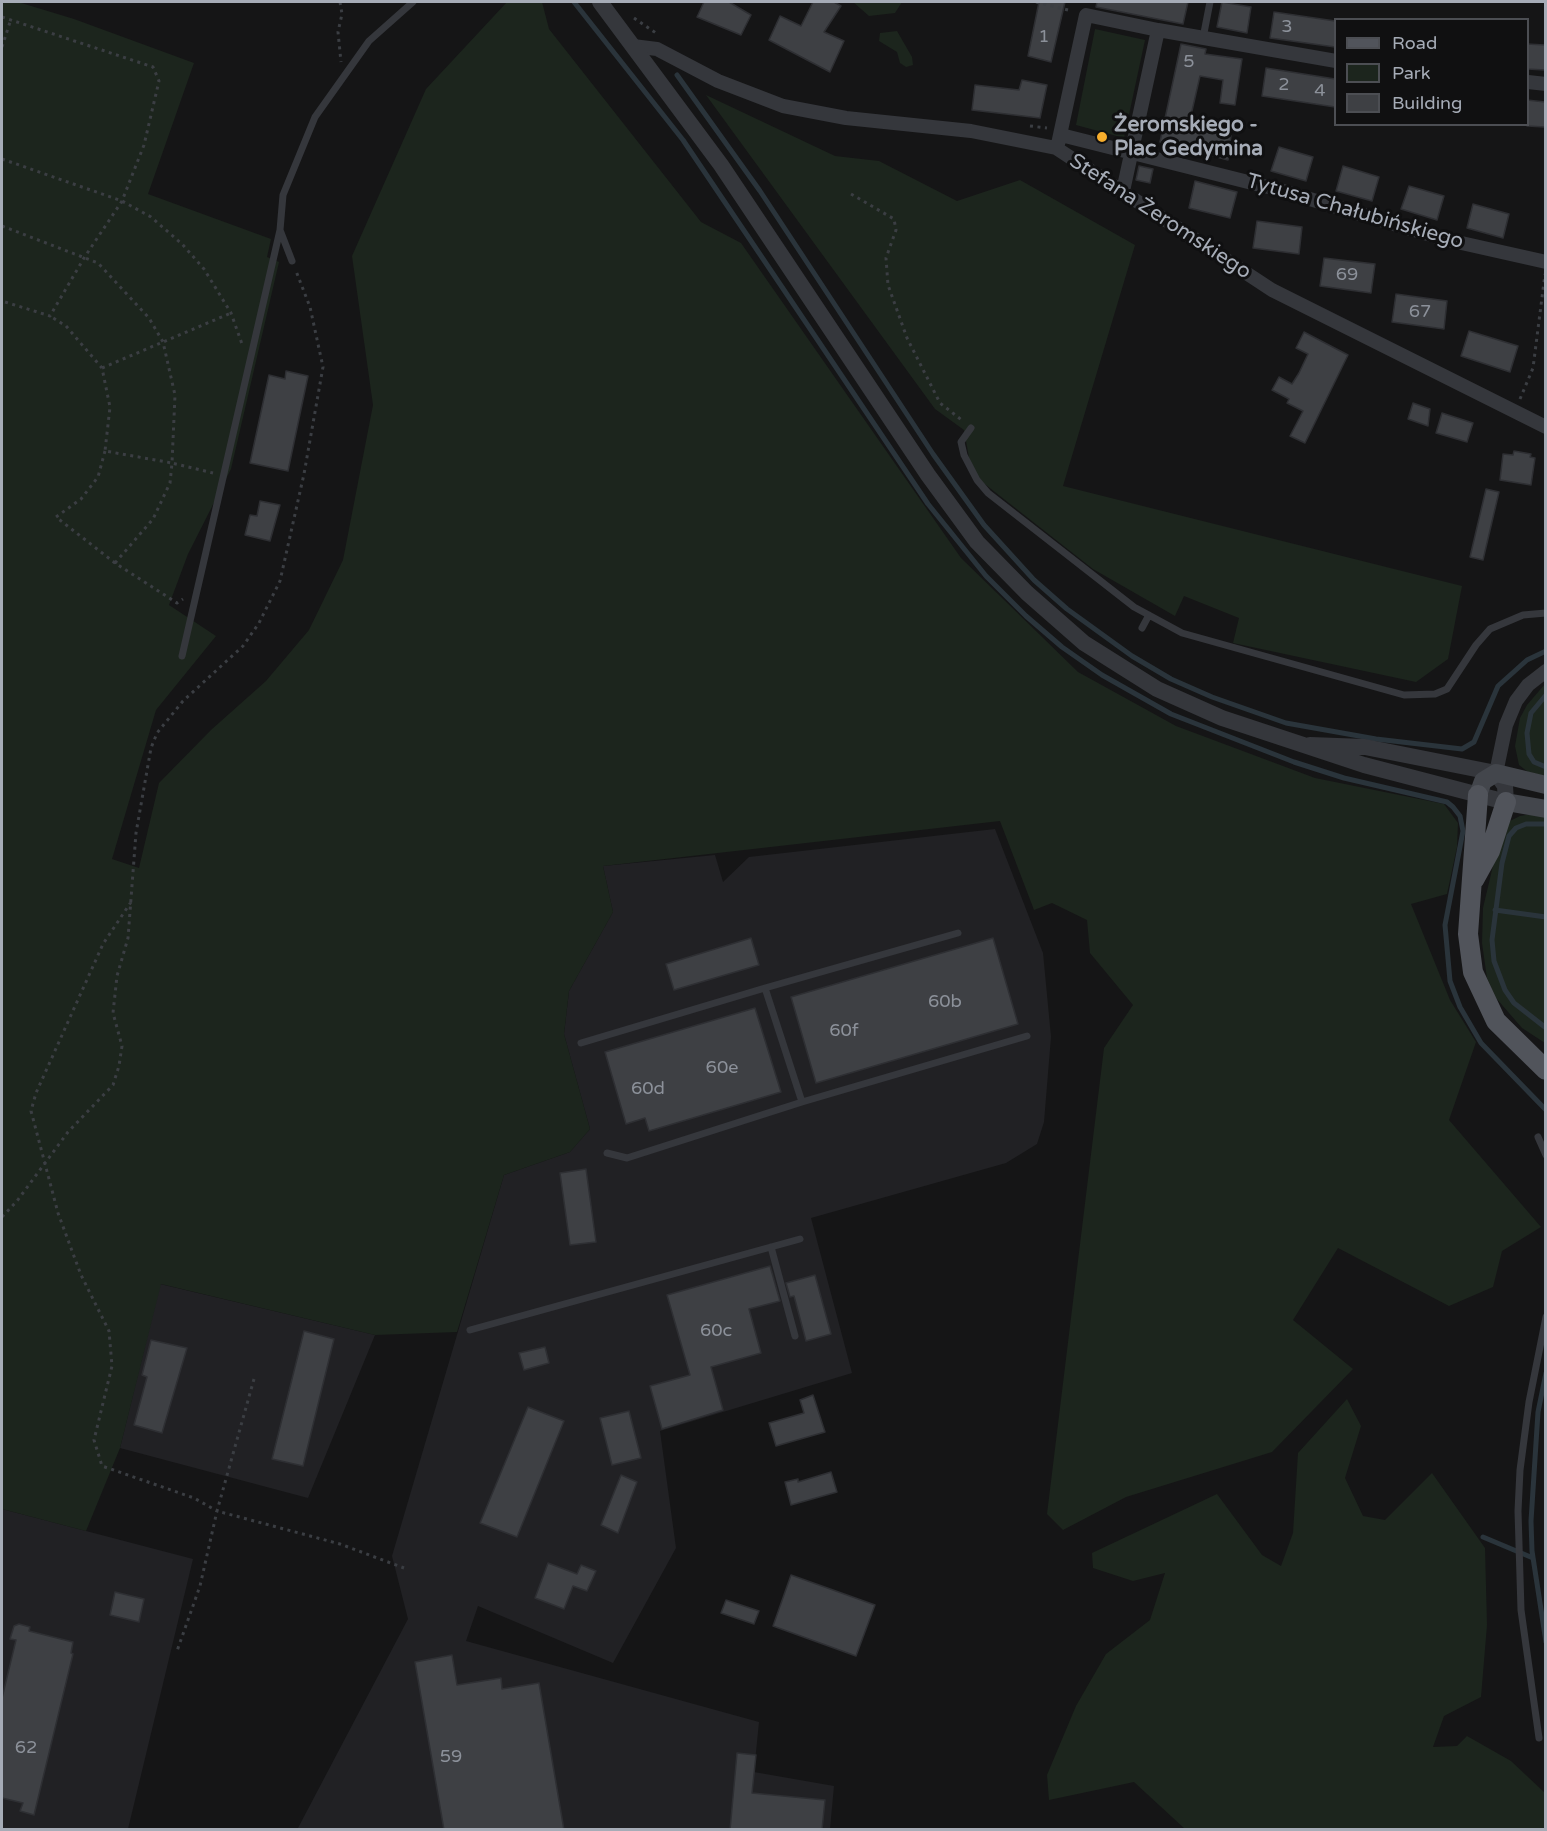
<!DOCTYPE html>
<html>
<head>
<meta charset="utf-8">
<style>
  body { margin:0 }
  #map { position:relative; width:1547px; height:1831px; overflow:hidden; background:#151516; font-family:"Varela Round",sans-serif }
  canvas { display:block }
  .frame { position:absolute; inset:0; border:3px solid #a6acb7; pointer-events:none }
  .legend { position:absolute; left:1334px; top:18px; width:195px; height:108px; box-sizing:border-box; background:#101011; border:2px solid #4c4e53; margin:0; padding:8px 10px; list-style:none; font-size:18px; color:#a6acb7 }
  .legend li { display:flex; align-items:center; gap:12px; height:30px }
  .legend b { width:30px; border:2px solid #4c4e53 }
</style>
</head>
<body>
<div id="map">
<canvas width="1547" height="1831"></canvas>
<div class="frame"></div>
<ul class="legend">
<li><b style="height:8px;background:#51545b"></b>Road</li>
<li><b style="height:16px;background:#1c251d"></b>Park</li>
<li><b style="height:16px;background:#3e4044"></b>Building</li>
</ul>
</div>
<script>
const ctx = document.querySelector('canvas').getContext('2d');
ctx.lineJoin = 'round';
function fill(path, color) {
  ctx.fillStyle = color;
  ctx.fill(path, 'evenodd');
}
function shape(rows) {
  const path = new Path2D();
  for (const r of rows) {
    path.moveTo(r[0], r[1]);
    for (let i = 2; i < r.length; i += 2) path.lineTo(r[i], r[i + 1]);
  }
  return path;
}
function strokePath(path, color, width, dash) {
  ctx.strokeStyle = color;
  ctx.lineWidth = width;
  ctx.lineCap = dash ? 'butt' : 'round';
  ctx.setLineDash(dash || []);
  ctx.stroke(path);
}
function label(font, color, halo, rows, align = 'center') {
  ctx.font = font + ' "Varela Round",sans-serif';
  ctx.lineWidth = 6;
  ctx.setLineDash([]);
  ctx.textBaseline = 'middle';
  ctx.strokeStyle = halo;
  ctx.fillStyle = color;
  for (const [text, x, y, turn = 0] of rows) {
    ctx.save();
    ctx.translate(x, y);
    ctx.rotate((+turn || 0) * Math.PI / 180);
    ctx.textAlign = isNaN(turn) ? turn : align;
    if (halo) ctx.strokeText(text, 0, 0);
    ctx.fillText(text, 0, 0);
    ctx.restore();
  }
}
const built = shape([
  [995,829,1043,953,1051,1037,1044,1122,1037,1144,1006,1163,811,1218,852,1373,660,1431,676,1548,613,1663,478,1606,466,1641,759,1722,754,1772,834,1786,830,1829,298,1828,408,1619,392,1556,504,1175,570,1152,590,1129,564,1034,569,991,613,912,603,866,715,855,723,882,749,857],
  [160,1284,375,1335,308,1498,120,1448],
  [2,1509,193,1559,128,1829,2,1829]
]);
const green = shape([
  [2,2,18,2,74,19,194,63,148,194,271,239,267,257,279,262,231,469,188,554,169,605,216,636,156,710,112,859,139,868,159,783,211,730,266,681,309,630,343,560,373,405,352,256,426,89,507,2,542,2,549,29,701,222,741,243,961,558,1078,672,1176,726,1315,778,1444,804,1458,823,1457,847,1447,894,1411,904,1450,1000,1476,1042,1449,1120,1541,1227,1502,1251,1493,1287,1449,1306,1338,1248,1293,1320,1353,1369,1272,1452,1126,1497,1063,1530,1047,1514,1104,1048,1133,1005,1090,953,1087,920,1052,903,1034,910,1000,821,603,866,613,912,569,991,564,1034,590,1129,570,1152,504,1175,457,1332,375,1335,161,1284,120,1448,86,1531,2,1509],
  [853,2,902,2,895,13,869,16],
  [1095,29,1145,40,1124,138,1076,125],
  [897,31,912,57,913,65,906,67,900,63,897,52,879,41,880,33],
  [706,95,835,156,879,161,957,201,1020,180,1135,245,1063,486,1462,586,1448,659,1416,682,1233,643,1239,618,1184,596,1175,616,1093,569,972,474,964,430,935,409],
  [1545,684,1545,776,1528,772,1519,765,1515,746,1520,718,1527,705],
  [1531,814,1545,815,1545,1043,1522,1028,1496,998,1487,978,1482,943,1483,908,1496,853,1510,821,1520,816],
  [1347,1399,1361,1426,1345,1478,1363,1516,1385,1520,1432,1473,1485,1548,1487,1625,1481,1697,1444,1716,1433,1747,1457,1746,1467,1736,1511,1761,1545,1793,1545,1829,1185,1829,1134,1782,1049,1800,1047,1775,1076,1706,1106,1654,1150,1620,1165,1573,1133,1581,1093,1568,1092,1553,1217,1494,1262,1555,1281,1566,1293,1533,1298,1453]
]);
const stream = shape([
  [574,2,683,140,928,504,986,576,1026,616,1062,647,1102,675,1171,714,1294,762,1344,778,1447,802,1453,807,1460,816,1463,831,1445,925,1450,981,1460,1007,1481,1043,1546,1110],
  [677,75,760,191,933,454,984,525,1034,580,1067,609,1132,656,1171,679,1212,697,1286,723,1376,739,1462,749,1474,742,1498,686,1527,660,1546,651],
  [1546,695,1531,713,1527,733,1529,754,1534,762,1546,767],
  [1546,824,1526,824,1516,828,1509,836,1502,863,1492,940,1494,961,1505,990,1514,1003,1546,1028],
  [1495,910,1546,917],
  [1546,1373,1538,1412,1531,1521,1532,1551,1546,1642],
  [1483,1537,1533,1558]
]);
const building = shape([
  [704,2,729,2,751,15,741,35,697,17,704,2],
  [813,2,834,2,841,6,824,32,844,41,830,72,769,40,780,16,801,26,813,2],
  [1039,2,1065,2,1051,62,1028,56,1039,2],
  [1097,2,1188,2,1183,24,1096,7,1097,2],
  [1222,2,1251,7,1247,33,1217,27,1222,2],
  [1274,12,1335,21,1335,47,1270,38,1274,12],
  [1181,44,1206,49,1205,54,1242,59,1235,105,1220,103,1223,80,1200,76,1189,124,1231,135,1228,160,1160,142,1181,44],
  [1527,44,1545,45,1545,70,1527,69,1527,44],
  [1266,68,1335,79,1335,107,1262,96,1266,68],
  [1022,80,1047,85,1040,118,972,110,975,85,1019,90,1022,80],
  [1527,100,1545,102,1545,127,1527,126,1527,100],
  [1279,147,1313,157,1306,181,1271,171,1279,147],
  [1139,166,1153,169,1150,183,1136,180,1139,166],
  [1343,166,1379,177,1372,201,1336,191,1343,166],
  [1195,181,1237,192,1230,218,1189,208,1195,181],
  [1409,186,1444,196,1437,220,1401,209,1409,186],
  [1473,204,1509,214,1503,238,1467,228,1473,204],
  [1257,221,1302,227,1299,254,1253,248,1257,221],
  [1324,258,1375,264,1371,293,1320,286,1324,258],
  [1396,294,1447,301,1444,329,1392,322,1396,294],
  [1469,331,1518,346,1510,372,1461,356,1469,331],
  [1304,332,1348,355,1305,443,1290,436,1303,411,1287,403,1289,399,1272,390,1279,377,1292,384,1299,373,1308,354,1296,348,1304,332],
  [286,371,308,376,288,471,250,463,269,375,285,379,286,371],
  [1413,403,1430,409,1428,426,1408,419,1413,403],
  [1442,413,1473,423,1467,442,1436,433,1442,413],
  [1514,451,1531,454,1530,457,1535,458,1531,485,1500,480,1503,454,1513,455,1514,451],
  [1486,489,1499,492,1483,560,1470,557,1486,489],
  [260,501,280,505,270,541,245,535,250,515,257,516,260,501],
  [751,938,759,965,674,990,666,964,751,938],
  [993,938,1018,1024,816,1083,791,997,993,938],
  [755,1008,781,1092,649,1131,645,1118,626,1124,605,1052,755,1008],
  [586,1169,596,1242,570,1245,560,1173,586,1169],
  [770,1266,780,1301,749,1309,761,1353,711,1367,723,1410,662,1429,650,1386,690,1375,667,1295,770,1266],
  [815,1275,831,1334,806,1341,794,1296,790,1297,786,1283,815,1275],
  [304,1331,334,1339,303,1466,272,1459,304,1331],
  [151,1340,187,1348,162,1433,134,1425,147,1377,142,1375,151,1340],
  [545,1347,549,1363,524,1370,519,1353,545,1347],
  [813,1395,825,1432,776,1446,769,1423,804,1413,800,1400,813,1395],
  [528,1407,564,1421,517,1537,480,1523,528,1407],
  [629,1411,641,1458,612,1465,600,1418,629,1411],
  [831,1472,837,1492,791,1505,785,1482,798,1479,798,1482,831,1472],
  [621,1475,637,1482,618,1533,601,1525,621,1475],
  [548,1563,577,1574,581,1565,596,1571,587,1591,573,1586,564,1609,535,1598,548,1563],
  [791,1575,875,1605,856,1656,773,1626,791,1575],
  [115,1592,144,1599,139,1622,110,1615,115,1592],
  [726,1600,759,1611,754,1624,721,1613,726,1600],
  [19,1624,30,1627,29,1631,73,1642,71,1653,73,1654,34,1815,20,1811,23,1803,2,1798,2,1698,16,1640,10,1639,14,1626,19,1624],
  [452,1655,457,1685,501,1678,502,1689,539,1683,564,1830,444,1830,415,1662,452,1655],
  [737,1753,756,1755,752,1793,825,1800,822,1830,730,1830,737,1753]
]);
const path = shape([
  [340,2,342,14,338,32,341,62],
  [1036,2,1072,11],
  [2,17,153,67,159,81,144,145,122,201,84,258,50,316,2,301],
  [634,18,656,33],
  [2,47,11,19],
  [1030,126,1047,128],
  [2,159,122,201,151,217,182,244,204,269,231,313,242,344],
  [851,194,894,219,896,230,886,258,888,285,907,338,940,403,963,421],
  [2,226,98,263,149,318,163,342,175,395,172,463,105,451,110,407,102,368,66,326,50,316],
  [102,368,231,313],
  [1520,399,1533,368,1545,274],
  [105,451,98,477,81,499,56,517,115,563,177,603,183,599],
  [115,563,153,519,170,483,172,463,213,473],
  [131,902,103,944,36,1093,31,1111,58,1213,81,1275,109,1331,112,1366,94,1440,102,1466,194,1498,217,1511,200,1586,177,1651],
  [2,1217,17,1201,68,1132,113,1085,119,1066,122,1046,113,1013,117,976,128,938,136,833,151,748,157,733,183,701,243,646,259,623,280,581,304,474,323,367,310,307,296,271],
  [254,1379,217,1511,340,1544,404,1568]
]);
const service = shape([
  [1203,38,1210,2],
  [292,261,280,230,283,195,315,117,369,41,413,2],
  [971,428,961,442,964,455,977,480,988,493,1134,607,1182,633,1404,695,1435,694,1447,689,1476,645,1490,629,1523,615,1546,613],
  [1142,628,1149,615],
  [182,656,280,230],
  [765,988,958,933],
  [581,1043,765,988,802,1102],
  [1538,1137,1546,1155],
  [607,1153,627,1158,802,1102,1027,1036],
  [771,1247,795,1336],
  [470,1330,800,1239],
  [1539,1738,1521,1610,1518,1511,1520,1470,1529,1402,1546,1317]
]);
const minor = shape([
  [633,46,657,49,718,81,783,106,846,118,971,131,1056,148,1272,290,1546,427],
  [1528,82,1546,84],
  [1061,135,1276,189,1448,240,1546,262],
  [1058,144,1086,15,1158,30,1336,61],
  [1123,191,1158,30],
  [1496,773,1506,725,1516,701,1528,685,1546,671]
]);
const tertiary = shape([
  [600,2,721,165,928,475,977,542,1027,593,1084,643,1157,689,1222,718,1364,765,1506,802,1505,786,1496,773,1365,747,1310,745]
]);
const secondary = shape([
  [1478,795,1483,781,1496,773,1546,785],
  [1506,802,1546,809]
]);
const primary = shape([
  [1478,795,1468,934,1473,972,1496,1021,1546,1070],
  [1474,880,1490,851,1506,802]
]);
const markers = [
  [1102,137,6,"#f7ad2c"]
];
const numberNames = [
  ["3",1287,27],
  ["1",1044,37],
  ["5",1189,62],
  ["2",1284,85],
  ["4",1320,91],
  ["69",1347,275],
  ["67",1420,312],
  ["60b",945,1002],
  ["60f",844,1031],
  ["60e",722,1068],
  ["60d",648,1089],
  ["60c",716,1331],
  ["62",26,1748],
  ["59",451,1757]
];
const poiNames = [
  ["Żeromskiego -",1114,125],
  ["Plac Gedymina",1114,149]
];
const streetNames = [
  ["Tytusa Chałubińskiego",1355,212,16],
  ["Stefana Żeromskiego",1160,217,33]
];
fill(built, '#212124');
fill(green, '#1c251d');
strokePath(stream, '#2a343b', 5);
fill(building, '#3e4044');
strokePath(building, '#2e2f33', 1.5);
strokePath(path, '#3b3e43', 3, [3, 4.5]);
strokePath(service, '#35373c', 7);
strokePath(minor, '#35373c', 14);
strokePath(tertiary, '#35373c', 16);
strokePath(secondary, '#43464c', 18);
strokePath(primary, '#51545b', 20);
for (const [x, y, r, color] of markers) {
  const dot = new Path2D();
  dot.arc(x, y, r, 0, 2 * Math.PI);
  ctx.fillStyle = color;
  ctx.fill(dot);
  strokePath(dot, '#101011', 2);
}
label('18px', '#8c919a', null, numberNames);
label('bold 21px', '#a6acb7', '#101011', poiNames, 'left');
label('21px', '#a6acb7', '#101011', streetNames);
</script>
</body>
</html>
